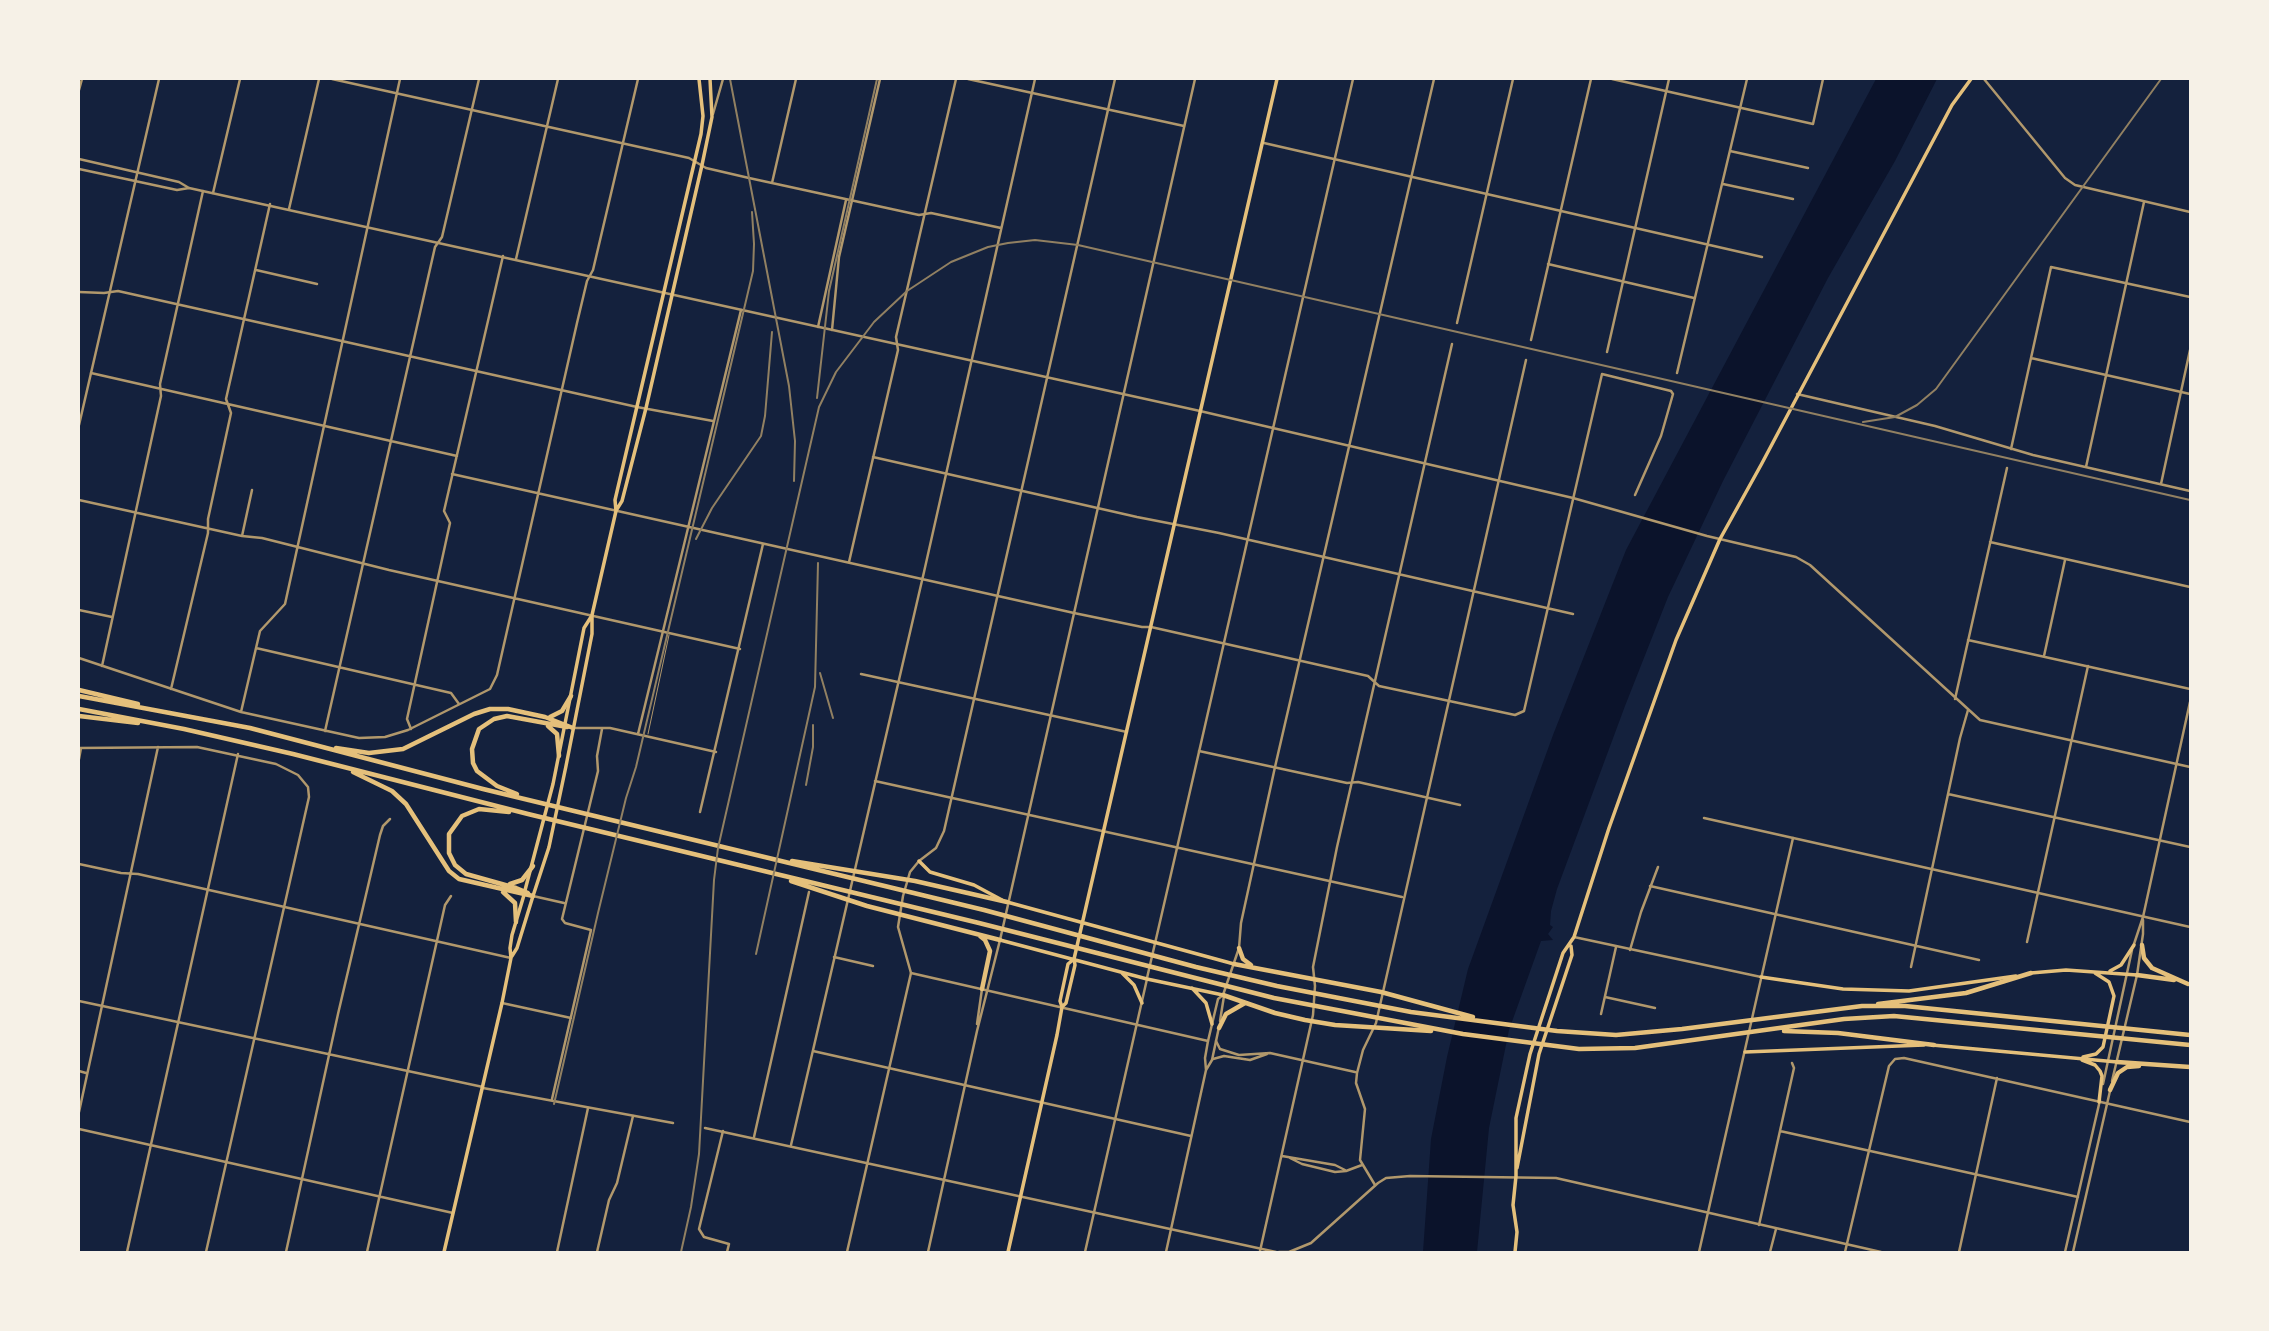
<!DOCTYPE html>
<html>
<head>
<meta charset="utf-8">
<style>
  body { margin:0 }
  #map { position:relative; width:2269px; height:1331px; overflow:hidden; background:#14213d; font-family:"Titillium Web",sans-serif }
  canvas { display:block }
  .frame { position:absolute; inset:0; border:80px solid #f6f1e7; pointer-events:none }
</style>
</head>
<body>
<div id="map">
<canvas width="2269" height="1331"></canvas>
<div class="frame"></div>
</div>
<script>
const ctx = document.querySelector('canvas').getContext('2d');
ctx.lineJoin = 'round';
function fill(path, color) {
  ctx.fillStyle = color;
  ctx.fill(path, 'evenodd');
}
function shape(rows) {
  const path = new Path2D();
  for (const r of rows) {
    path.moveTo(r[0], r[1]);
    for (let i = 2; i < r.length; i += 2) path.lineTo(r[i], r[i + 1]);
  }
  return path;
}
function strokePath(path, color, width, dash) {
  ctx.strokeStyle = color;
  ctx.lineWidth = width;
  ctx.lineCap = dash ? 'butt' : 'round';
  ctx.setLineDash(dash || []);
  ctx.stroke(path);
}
const water = shape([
  [1876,79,1937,79,1895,161,1828,278,1723,481,1668,597,1625,706,1557,889,1551,911,1550,925,1553,927,1548,934,1553,940,1541,941,1509,1030,1489,1128,1477,1252,1423,1252,1431,1139,1447,1057,1468,969,1553,735,1626,550]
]);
const service = shape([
  [648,734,669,635]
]);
const minor = shape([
  [332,79,689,158,706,168,749,178,919,215,931,213,1001,228],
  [968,79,1184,126],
  [1612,79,1813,124,1823,79],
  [79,90,82,79],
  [1264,143,1762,257],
  [1730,151,1808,168],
  [772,183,796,79],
  [1723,184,1793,199],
  [213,193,240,79],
  [289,209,319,79],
  [516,259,558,79],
  [1548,264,1694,298],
  [256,270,317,284],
  [79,292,104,293,118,291,637,407,713,421],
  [1457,323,1513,79],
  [818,327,846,200],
  [832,330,839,257,880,79],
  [1531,340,1591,79],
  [1607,352,1669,79],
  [2031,358,2190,394],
  [91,373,457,456],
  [1677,373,1747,79],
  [1797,394,1935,426,2033,455,2190,491],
  [2011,449,2051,267,2190,297],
  [873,457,1137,517,1219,533,1573,614],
  [2086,467,2144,202],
  [452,474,1074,613,1142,627,1151,627,1368,676,1379,686,1515,715,1524,711,1602,374,1671,391,1673,394,1661,436,1635,495],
  [2161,484,2190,350],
  [79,500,242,536,262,538,389,570,740,649],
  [242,536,252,490],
  [1990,542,2190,587],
  [849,562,898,350,896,337,956,79],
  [79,610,112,617],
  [1968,640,2190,689],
  [256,648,451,693,459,704],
  [2044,656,2065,560],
  [79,658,241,712,359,738,385,737,408,730,490,689,497,675,577,323,587,281,593,270,638,79],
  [102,666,161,396,160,384,203,191],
  [861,674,1127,732],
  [171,689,208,533,208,519,231,413,226,399,270,204],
  [1955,699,2007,468],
  [241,712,260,631,285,604,400,79],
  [575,728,610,728,716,752],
  [411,729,407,719,450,523,444,511,503,256],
  [325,731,435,247,442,237,479,79],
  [638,734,741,310],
  [79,748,197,747,276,764,298,775,308,787,309,797,206,1252],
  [1199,751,1347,783,1358,782,1460,805],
  [79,759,81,748],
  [875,781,1402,897],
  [1948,794,2190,847],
  [700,812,763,544],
  [1704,818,2190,927],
  [79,864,121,873,138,874,511,958],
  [1650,886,1979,960],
  [533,896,564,903],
  [2027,942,2088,666],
  [1630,950,1641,912,1658,867],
  [834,957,873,966],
  [1911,967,1960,738,1968,710],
  [911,973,1208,1041],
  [1147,978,1177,848],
  [1605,997,1655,1008],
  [79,1001,483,1087],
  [502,1003,571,1018],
  [1601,1014,1616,947],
  [1216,1041,1220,1049,1239,1055,1270,1053,1355,1072],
  [813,1051,1191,1136],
  [1213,1059,1224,1056,1250,1060,1267,1054],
  [79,1071,86,1073],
  [552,1099,591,930,565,923,562,919,598,771,597,756,602,729],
  [79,1112,158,747],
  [79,1129,453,1213],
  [723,1131,699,1229,704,1237,729,1244,727,1252],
  [1780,1131,2078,1197],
  [754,1137,809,892],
  [791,1145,924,572,1035,79],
  [1282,1156,1335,1165,1345,1170],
  [1290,1158,1302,1164,1335,1172,1346,1171,1362,1165],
  [1375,1185,1360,1160,1365,1109,1356,1083,1357,1073,1363,1050,1376,1023,1526,360],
  [1759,1225,1794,1068,1792,1063],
  [1260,1251,1313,1015,1315,986,1313,967,1337,847,1452,344],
  [127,1252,238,754],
  [286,1252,338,1014,380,835,383,826,390,819],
  [367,1252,445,905,451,896],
  [557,1252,588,1108],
  [597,1252,609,1200,617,1183,633,1116],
  [1770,1252,1776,1229],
  [1845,1252,1889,1066,1895,1059,1904,1058,2190,1122],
  [1959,1252,1997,1078]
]);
const tertiary = shape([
  [1984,79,2065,178,2075,185,2190,212],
  [713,114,723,79],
  [79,159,179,182,189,188,1200,411,1573,498,1707,536,1796,557,1810,565,1980,720,2190,767],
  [79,169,177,190,189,188],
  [79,425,159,79],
  [1177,848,1353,79],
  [1574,937,1761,977],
  [2134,944,2143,917,2190,702],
  [1220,1021,1224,996],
  [977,1024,982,989],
  [1206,1070,1212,1060,1219,1027],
  [2112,1081,2137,975,2143,934,2143,920],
  [2103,1084,2132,950],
  [483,1088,673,1123],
  [705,1128,1276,1252],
  [847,1252,911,973,898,927,903,896,910,872,919,861,936,848,944,831,1115,79],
  [928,1252,977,1031,1000,940,1195,79],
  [1085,1252,1147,979],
  [1166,1252,1206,1070,1205,1058,1208,1041,1218,999,1223,995,1239,948,1241,923,1275,767,1434,79],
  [1279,1252,1289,1252,1311,1243,1378,1183,1386,1178,1410,1176,1556,1178,1881,1252],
  [1699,1252,1793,838],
  [2065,1252,2100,1100],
  [2073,1252,2110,1091]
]);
const secondary = shape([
  [919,861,930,872,974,885,1002,900],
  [512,956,517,948,533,896],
  [2110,971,2121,965,2134,945],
  [2031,973,2066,970,2137,975],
  [1761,977,1843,989,1909,991,2016,976],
  [1932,1045,2117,1062],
  [1745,1052,1924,1045],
  [2083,1057,2096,1054,2103,1047,2114,996,2109,982,2095,973],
  [2082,1060,2095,1065,2100,1071,2102,1076,2099,1102],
  [1517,1168,1539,1054,1572,955,1571,946],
  [1516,1177,1516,1118,1530,1054,1563,953,1574,937,1609,828,1676,640,1720,539,1761,465,1952,105,1971,79],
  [444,1252,502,1003,511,958,510,948,512,935,524,895],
  [1515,1252,1517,1232,1513,1205,1516,1176]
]);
const primary = shape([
  [617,509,622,501,646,408,702,165,712,117,710,79],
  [524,894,553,784,584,628,591,617],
  [533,896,549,847,566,766,592,634,592,615,616,511,615,500,701,134,703,116,699,79],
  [1007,902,1234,964],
  [1000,940,1147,979,1223,995],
  [1122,973,1134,985,1142,1003],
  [1192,988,1206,1003,1212,1024],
  [1062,1007,1066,1003,1075,965,1074,959,1277,79],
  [1008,1252,1057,1035,1062,1007,1060,1001,1068,964,1074,959]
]);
const motorway = shape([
  [79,690,138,704],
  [79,696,250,728,483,789,984,910,1196,967,1277,986,1411,1012,1557,1031,1616,1035,1682,1029,1862,1006,1905,1006,2190,1035],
  [79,709,184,729,293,754,528,814,979,923,1274,998,1463,1034,1579,1049,1635,1048,1844,1019,1894,1016,2190,1045],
  [79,716,138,723],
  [550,717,562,711,571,696],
  [548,726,557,734,559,756],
  [336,748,369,753,403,749,474,714,490,709,508,709,545,717,573,728],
  [353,772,392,791,406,804,449,871,459,879,533,896],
  [517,794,497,786,477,771,473,763,472,749,479,729,494,719,507,716,567,727],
  [509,812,479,809,462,816,449,834,449,853,455,865,466,874,516,888,528,893],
  [792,861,915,881,1007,902],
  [791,881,867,906,1000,940],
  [510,884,522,880,533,866],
  [503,892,515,903,516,922],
  [980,936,985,940,990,951,982,989],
  [2142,945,2144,958,2152,968,2188,984],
  [1239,948,1243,959,1251,965],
  [1234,964,1381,992,1473,1017],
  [2137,975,2174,980],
  [1223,995,1275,1013,1305,1020,1335,1025,1431,1031],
  [1878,1004,1966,993,2031,973],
  [1219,1028,1226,1014,1245,1003],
  [1784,1031,1838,1033,1934,1045],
  [2117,1062,2190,1067],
  [2110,1090,2118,1073,2127,1067,2139,1066]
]);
const rail = shape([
  [730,79,789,386,795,441,794,481],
  [817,398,829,291,877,79],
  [1863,422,1895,417,1917,405,1936,389,2161,79],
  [696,539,712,508,761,436,765,416,772,332],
  [820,673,833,718],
  [806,785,813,747,813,725],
  [756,954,815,687,818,563],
  [554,1104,598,913,626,798,636,767,753,271,754,244,752,212],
  [681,1252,691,1207,699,1154,714,880,718,848,819,407,836,372,874,322,907,291,951,262,988,247,1008,243,1035,240,1078,245,2190,500]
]);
fill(water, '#0b132b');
strokePath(service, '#b1986c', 1);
strokePath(minor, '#b1986c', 2.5);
strokePath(tertiary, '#b1986c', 2.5);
strokePath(secondary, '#e5c07b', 3.5);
strokePath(primary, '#e5c07b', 3.5);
strokePath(motorway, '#e5c07b', 4.5);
strokePath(rail, '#918062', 2);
</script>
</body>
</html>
